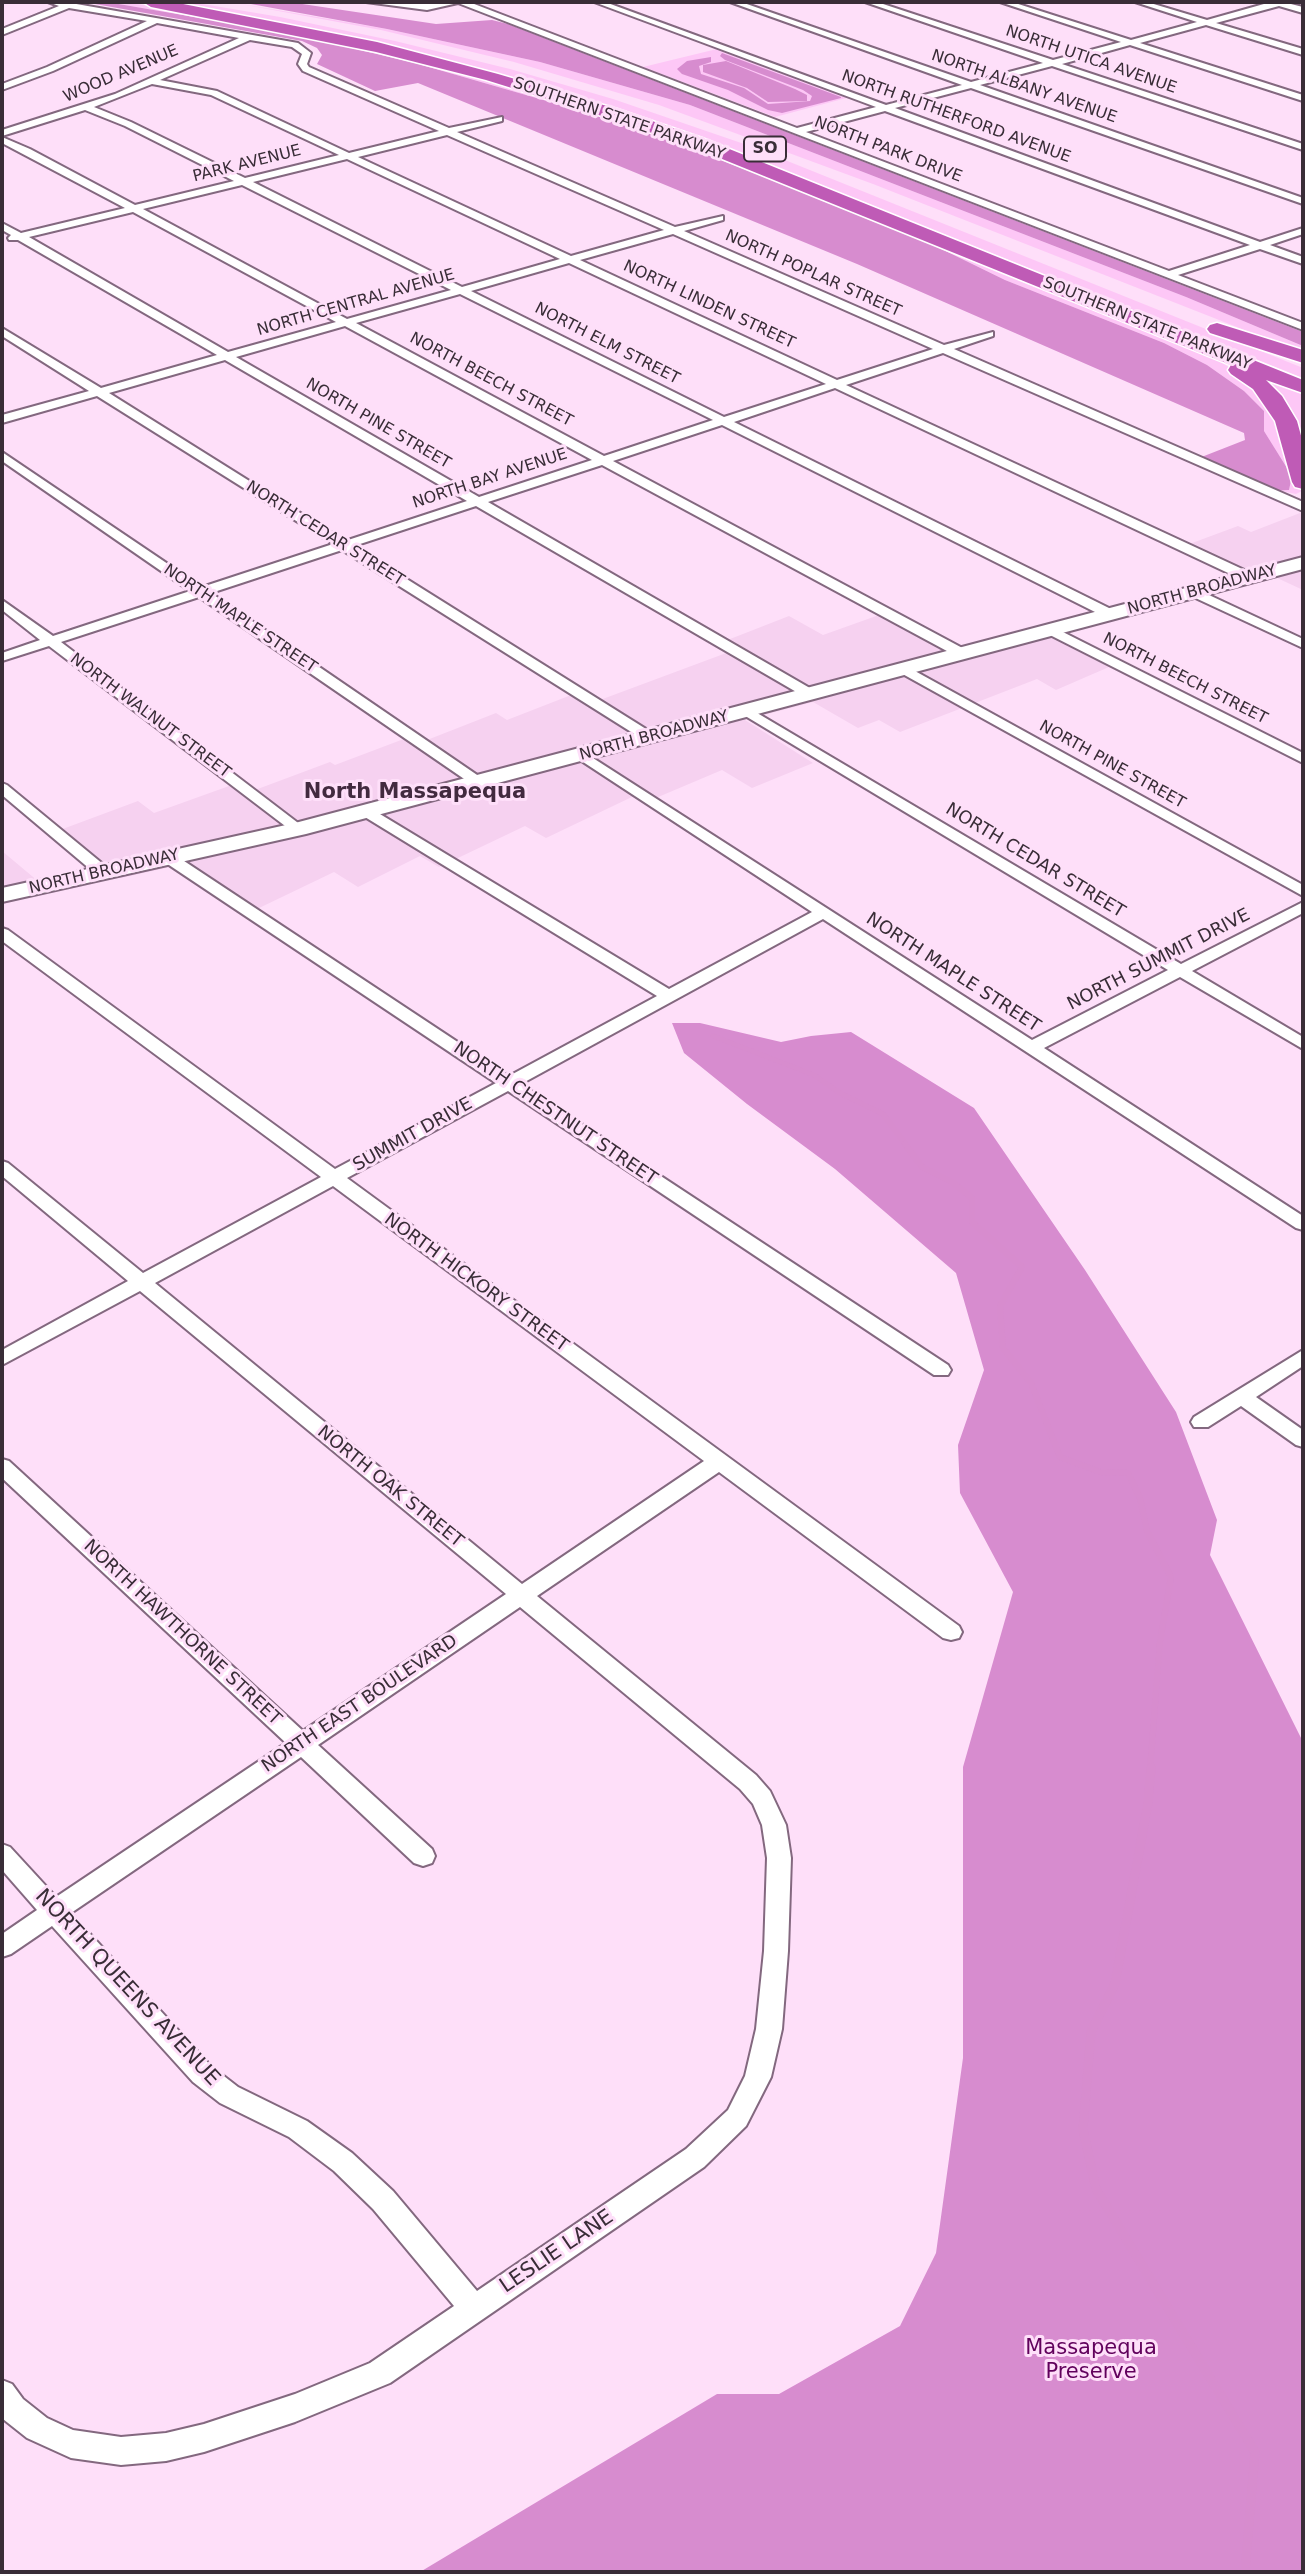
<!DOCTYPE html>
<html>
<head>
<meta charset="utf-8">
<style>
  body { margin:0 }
  #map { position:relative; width:1305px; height:2574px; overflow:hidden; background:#fedff9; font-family:"DejaVu Sans",sans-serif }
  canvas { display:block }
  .frame { position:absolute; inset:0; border:4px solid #392d37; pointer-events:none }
</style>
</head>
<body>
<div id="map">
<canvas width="1305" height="2574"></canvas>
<div class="frame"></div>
</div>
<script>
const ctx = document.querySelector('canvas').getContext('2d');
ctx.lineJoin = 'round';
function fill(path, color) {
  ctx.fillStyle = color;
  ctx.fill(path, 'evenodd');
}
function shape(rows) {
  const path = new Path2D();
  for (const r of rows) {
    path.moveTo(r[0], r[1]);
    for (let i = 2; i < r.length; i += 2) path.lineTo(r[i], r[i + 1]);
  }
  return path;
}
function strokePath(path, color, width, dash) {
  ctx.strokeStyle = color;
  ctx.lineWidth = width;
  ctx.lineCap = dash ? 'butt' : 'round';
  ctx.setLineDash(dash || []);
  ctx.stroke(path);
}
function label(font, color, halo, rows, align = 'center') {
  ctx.font = font + ' "DejaVu Sans",sans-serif';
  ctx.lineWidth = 6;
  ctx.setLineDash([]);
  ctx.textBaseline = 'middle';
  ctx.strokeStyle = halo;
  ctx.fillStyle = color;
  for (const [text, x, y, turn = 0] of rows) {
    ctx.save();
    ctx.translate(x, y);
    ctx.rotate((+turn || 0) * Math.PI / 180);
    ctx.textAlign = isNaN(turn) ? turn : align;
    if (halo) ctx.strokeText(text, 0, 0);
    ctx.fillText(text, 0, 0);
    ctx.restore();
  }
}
const built = shape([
  [1300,513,1303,515,1303,590,1275,577,1258,581,1184,546,1238,526,1251,532],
  [893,610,975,655,1049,635,1109,667,1056,690,1037,679,900,732,879,720,858,728,813,702,745,720,813,763,752,788,722,770,644,803,634,796,546,838,525,826,439,867,420,856,358,887,334,872,257,909,188,863,121,878,60,830,138,801,154,813,243,781,255,790,330,762,335,765,417,734,427,740,496,713,507,720,584,690,600,700,737,649,725,641,789,616,823,635],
  [2,851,51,892,2,904]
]);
const green = shape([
  [107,2,125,2,199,14,289,32,408,58,526,91,639,126,859,212,1221,362,1257,386,1280,418,1302,491,1296,494,1281,491,1289,490,1292,476,1264,431,1264,411,1244,391,1207,365,1164,343,1005,280,917,237,637,127,415,63,288,33],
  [175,2,191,2,280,17,395,41,510,69,613,99,750,146,1303,368,1303,378,734,150,599,103,385,44],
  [230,2,387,29,540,62,690,105,1186,297,1303,346,1303,353,873,184,659,105,514,62,381,30],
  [717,49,850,97,775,117,643,67],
  [1266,379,1303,393,1303,433,1293,432,1262,381]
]);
const forest = shape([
  [84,2,107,2,288,33,415,63,637,127,917,237,1005,280,1164,343,1207,365,1244,391,1264,411,1264,431,1292,476,1289,490,1273,491,1199,458,1245,440,1244,433,857,264,418,83,375,91,317,64,322,55,317,48,302,41],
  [240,2,289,2,436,24,492,20,508,24,1303,332,1303,346,1186,297,690,105,540,62,387,29],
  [722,53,841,97,841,98,782,113,768,110,728,90,682,74,677,69,687,61,711,57,711,62,699,66,701,74,744,88,768,104,810,101,812,96,803,90,725,60,720,56],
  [672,1023,700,1023,781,1042,811,1036,851,1032,974,1108,1085,1270,1176,1412,1217,1520,1210,1555,1303,1742,1303,2572,420,2572,717,2394,779,2394,900,2326,936,2253,963,2058,963,1767,1013,1592,960,1493,958,1445,984,1370,956,1273,835,1169,747,1104,684,1053]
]);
const water = shape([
  [726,61,795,89,807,95,807,101,768,102,747,88,703,72,703,65]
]);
const streamFar2 = shape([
  [713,1036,814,1075,840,1093,883,1114,907,1146]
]);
const streamFar1 = shape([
  [905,1144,922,1167,952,1182,972,1198,972,1222,1022,1267,1000,1306,1003,1348,1031,1383,1060,1457,1100,1472,1128,1473,1140,1498,1147,1531,1171,1577,1160,1641,1150,1770]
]);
const stream = shape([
  [1151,1768,1148,1803,1115,1983,1091,2032,1083,2129,1096,2189,1255,2452,1245,2572]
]);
const minor = shape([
  [48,2,65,2,298,43,311,53,307,64,309,67,449,128,502,117,502,121,457,132,675,227,723,216,723,220,684,231,944,345,993,332,993,336,954,349,1303,502,1303,511,943,353,846,385,1253,574,1253,580,1243,580,835,388,734,422,1115,611,1115,617,1105,617,722,425,613,461,968,651,968,657,958,657,602,465,488,502,815,691,815,697,805,697,476,506,354,546,654,734,656,737,654,740,644,740,342,550,211,593,483,779,485,782,483,785,473,785,199,597,61,642,306,829,298,834,293,832,49,646,2,661,2,653,40,640,2,610,2,600,53,636,190,591,2,461,2,452,202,587,333,544,97,396,2,423,2,415,89,391,2,336,2,328,101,388,217,355,18,240,9,240,8,238,11,235,2,230,2,223,21,233,125,208,2,143,2,137,30,149,135,205,234,181,125,126,85,110,2,136,2,130,115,94,239,38,157,23,53,71,2,90,2,84,47,67,147,21,69,8,2,35,2,29,59,6,48,2],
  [250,40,292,47,302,54,298,64,303,71,439,131,349,153,217,91,160,80,250,40],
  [152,84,211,95,339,155,245,178,131,122,94,107,152,84],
  [447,135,664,230,571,256,358,157,447,135],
  [347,159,560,259,462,287,253,182,347,159],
  [242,185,451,290,347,319,143,209,242,185],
  [133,212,336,322,228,352,29,237,133,212],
  [673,234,933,349,837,380,580,260,673,234],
  [569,263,826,384,724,417,471,291,569,263],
  [460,294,713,420,604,456,356,323,460,294],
  [345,326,592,460,479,497,236,357,345,326],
  [225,360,467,501,345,541,109,393,225,360],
  [366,2,427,4,469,2,797,128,876,107,594,2,605,2,886,105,962,85,730,2,741,2,971,82,1043,63,865,2,877,2,1053,60,1121,42,1000,2,1012,2,1131,40,1197,22,1135,2,1147,2,1207,20,1271,2,1283,2,1303,7,1303,13,1279,6,1216,23,1303,49,1303,55,1206,25,1140,43,1303,95,1303,101,1130,45,1062,64,1303,144,1303,150,1052,66,980,85,1303,198,1303,204,971,88,895,108,1260,242,1303,228,1303,234,1270,245,1303,257,1303,264,1260,249,1178,275,1303,323,1303,330,458,3,427,10,366,2],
  [885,111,1250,245,1169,271,806,132,885,111],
  [1194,588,1303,639,1303,648,1189,595,1187,592,1194,588],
  [1051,626,1303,753,1303,763,1046,633,1044,630,1051,626],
  [904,665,1303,885,1303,896,899,672,897,669,904,665],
  [747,707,1181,964,1303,902,1303,913,1192,971,1303,1037,1303,1049,1180,977,1044,1048,1303,1216,1303,1230,1296,1228,823,919,521,1084,948,1365,951,1370,948,1375,934,1375,508,1091,347,1178,959,1626,962,1632,959,1638,951,1640,943,1638,719,1472,537,1596,756,1775,770,1791,786,1825,791,1858,788,1951,782,2029,771,2077,746,2126,704,2167,390,2383,295,2422,204,2452,166,2461,121,2465,71,2458,27,2438,3,2419,2,2380,12,2384,23,2399,47,2418,73,2430,121,2437,166,2433,204,2424,295,2394,370,2363,454,2306,373,2209,334,2171,289,2137,220,2103,193,2082,52,1926,11,1954,2,1957,2,1934,37,1910,2,1870,2,1844,10,1847,56,1897,286,1743,2,1478,2,1459,9,1461,303,1731,506,1594,140,1291,2,1365,2,1350,128,1281,2,1176,2,1161,8,1163,143,1273,321,1177,2,941,2,928,8,930,335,1169,496,1083,163,861,161,858,163,855,175,855,509,1076,657,996,360,814,357,811,360,808,370,808,669,989,812,912,577,758,575,755,577,752,582,751,1032,1040,1168,970,742,714,740,711,742,708,747,707],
  [333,1186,704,1461,522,1584,155,1283,333,1186],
  [520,1607,740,1789,753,1804,762,1825,767,1858,764,1951,756,2029,745,2076,728,2110,686,2149,477,2291,393,2191,352,2153,307,2121,238,2087,211,2066,71,1913,301,1757,414,1863,423,1866,432,1863,435,1856,432,1849,318,1745,520,1607],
  [2,783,7,785,109,869,111,872,109,875,97,875,2,795,2,783],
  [1303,1350,1303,1366,1256,1397,1303,1430,1303,1447,1296,1445,1241,1406,1208,1427,1194,1427,1191,1422,1194,1417,1303,1350]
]);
const secondary = shape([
  [1303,557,1303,569,306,834,2,902,2,888,295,823,1303,557]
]);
const motorway = shape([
  [143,2,173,2,377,42,498,74,617,109,702,138,1303,380,1303,393,1266,380,1282,396,1297,421,1303,443,1303,489,1295,487,1292,482,1275,421,1253,389,1231,374,1228,370,1231,365,690,146,605,117,486,80,376,52,151,7,143,2],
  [1217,323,1303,350,1303,363,1210,333,1207,329,1210,325,1217,323]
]);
const farStreetnames = [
  ["NORTH UTICA AVENUE",1091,60,19],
  ["WOOD AVENUE",121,74,-23],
  ["NORTH ALBANY AVENUE",1024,87,19],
  ["NORTH RUTHERFORD AVENUE",956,117,20],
  ["SOUTHERN STATE PARKWAY",619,119,19],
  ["NORTH PARK DRIVE",888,150,21],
  ["PARK AVENUE",247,164,-14],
  ["NORTH POPLAR STREET",813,274,24],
  ["NORTH CENTRAL AVENUE",356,303,-16],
  ["NORTH LINDEN STREET",709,305,25],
  ["SOUTHERN STATE PARKWAY",1147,324,22],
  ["NORTH ELM STREET",607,344,27],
  ["NORTH BEECH STREET",491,380,28],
  ["NORTH PINE STREET",378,424,30],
  ["NORTH BAY AVENUE",490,479,-18],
  ["NORTH CEDAR STREET",325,534,32],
  ["NORTH BROADWAY",1202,590,-15],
  ["NORTH MAPLE STREET",240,619,34],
  ["NORTH BEECH STREET",1185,679,27],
  ["NORTH WALNUT STREET",150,716,37],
  ["NORTH BROADWAY",654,736,-15],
  ["NORTH PINE STREET",1112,765,29],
  ["NORTH BROADWAY",104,872,-13]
];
const shields = [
  [765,149,42]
];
const shieldNames = [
  ["SO",765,149]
];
const streetNames = [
  ["NORTH CEDAR STREET",1035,861,31],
  ["NORTH SUMMIT DRIVE",1159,960,-27],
  ["NORTH MAPLE STREET",953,973,33],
  ["NORTH CHESTNUT STREET",555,1114,34],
  ["SUMMIT DRIVE",413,1135,-29],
  ["NORTH HICKORY STREET",476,1283,36],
  ["NORTH OAK STREET",390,1487,39],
  ["NORTH HAWTHORNE STREET",182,1633,43],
  ["NORTH EAST BOULEVARD",360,1704,-34]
];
const farDistrictnames = [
  ["North Massapequa",415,793]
];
const nearStreetnames = [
  ["NORTH QUEENS AVENUE",127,1988,47],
  ["LESLIE LANE",557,2252,-34]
];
const nearParknames = [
  ["Massapequa",1091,2349],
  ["Preserve",1091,2373]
];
fill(built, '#f6d1f0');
fill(green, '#fdc7f6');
fill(forest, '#d78ccf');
fill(water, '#d78cce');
strokePath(streamFar2, '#d78cce', 5);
strokePath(streamFar1, '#d78cce', 6);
strokePath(stream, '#d78cce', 9);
strokePath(minor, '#83687f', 4);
strokePath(secondary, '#83687f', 4);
strokePath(motorway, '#fff', 3);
fill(minor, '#fff');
fill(secondary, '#fff');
fill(motorway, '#bf5bb6');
label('16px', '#392d37', '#fedff9', farStreetnames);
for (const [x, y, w] of shields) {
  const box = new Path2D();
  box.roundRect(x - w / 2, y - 12.5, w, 25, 5);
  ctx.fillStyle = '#fedff9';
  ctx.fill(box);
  strokePath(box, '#392d37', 2);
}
label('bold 16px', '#392d37', null, shieldNames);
label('18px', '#392d37', '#fedff9', streetNames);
label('bold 21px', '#422a3f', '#fedff9', farDistrictnames);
label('21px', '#392d37', '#fedff9', nearStreetnames);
label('21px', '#61015c', '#fedff9', nearParknames);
</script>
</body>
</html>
